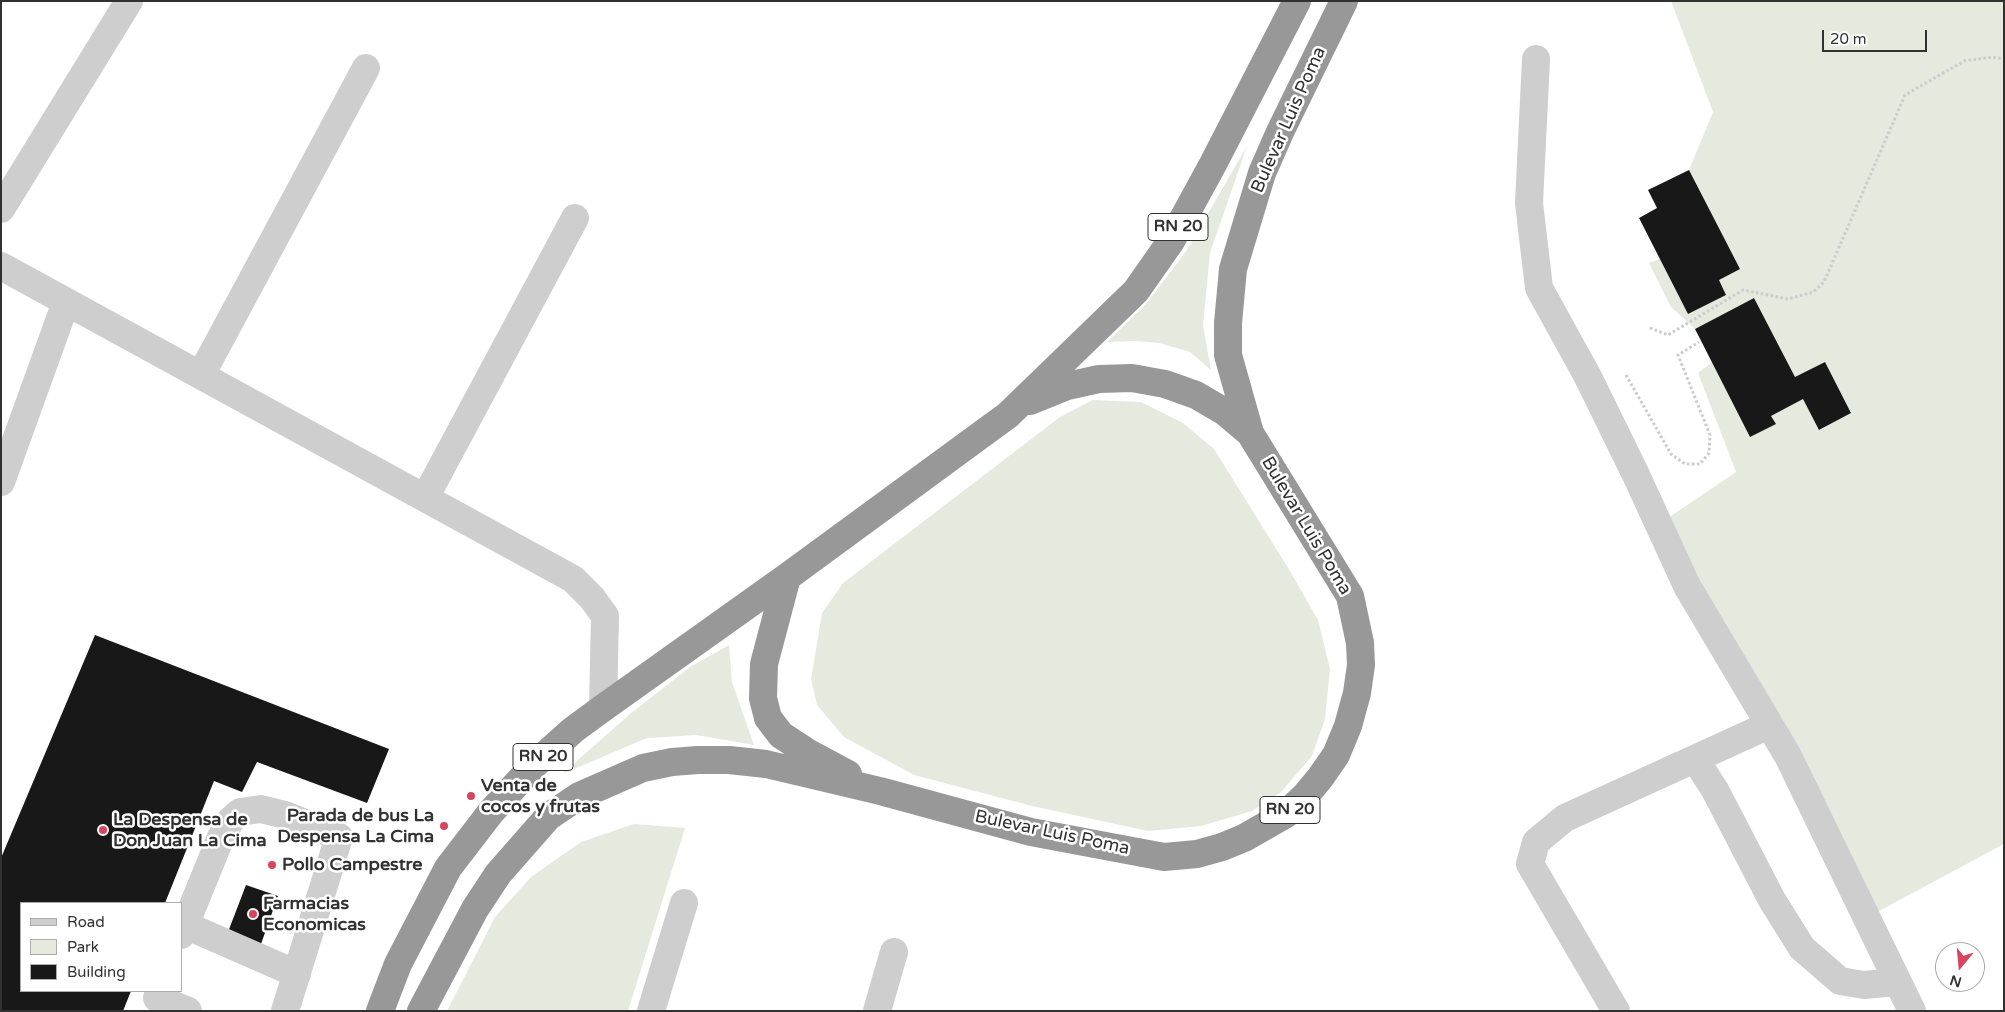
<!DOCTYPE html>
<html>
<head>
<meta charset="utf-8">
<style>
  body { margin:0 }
  #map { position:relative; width:2005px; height:1012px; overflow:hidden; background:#fff; font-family:"Varela Round",sans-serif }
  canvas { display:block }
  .frame { position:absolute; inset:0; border:2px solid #313131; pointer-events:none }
  .legend { position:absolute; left:20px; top:902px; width:162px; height:90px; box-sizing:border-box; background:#fff; border:1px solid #adadad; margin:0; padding:6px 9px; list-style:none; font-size:15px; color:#313131 }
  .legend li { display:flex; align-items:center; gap:10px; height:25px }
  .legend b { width:25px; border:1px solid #adadad }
  .north { position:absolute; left:1935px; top:942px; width:50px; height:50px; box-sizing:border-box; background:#fff; border:1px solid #adadad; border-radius:50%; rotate:197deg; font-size:14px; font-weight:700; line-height:20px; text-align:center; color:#313131 }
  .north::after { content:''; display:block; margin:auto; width:18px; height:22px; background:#d7455e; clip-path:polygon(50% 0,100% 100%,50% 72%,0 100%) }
  .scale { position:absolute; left:1822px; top:30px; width:105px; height:22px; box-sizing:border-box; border:2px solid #313131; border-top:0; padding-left:6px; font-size:15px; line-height:18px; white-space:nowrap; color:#313131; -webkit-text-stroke:4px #fff; paint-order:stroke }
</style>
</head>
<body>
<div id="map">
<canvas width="2005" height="1012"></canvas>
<div class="frame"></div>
<ul class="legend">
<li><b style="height:6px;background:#cecece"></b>Road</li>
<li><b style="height:14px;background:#e6eade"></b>Park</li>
<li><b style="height:14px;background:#181818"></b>Building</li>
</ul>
<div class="north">N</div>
<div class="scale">20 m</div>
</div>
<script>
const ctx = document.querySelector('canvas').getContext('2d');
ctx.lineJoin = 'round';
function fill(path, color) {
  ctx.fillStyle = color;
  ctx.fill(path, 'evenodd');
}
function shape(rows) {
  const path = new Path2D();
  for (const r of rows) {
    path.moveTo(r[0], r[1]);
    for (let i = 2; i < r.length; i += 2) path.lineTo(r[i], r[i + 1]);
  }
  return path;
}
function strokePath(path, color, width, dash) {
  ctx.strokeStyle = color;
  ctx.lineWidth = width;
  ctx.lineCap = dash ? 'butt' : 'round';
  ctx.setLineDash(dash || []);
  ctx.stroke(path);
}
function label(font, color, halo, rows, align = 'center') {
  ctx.font = font + ' "Varela Round",sans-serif';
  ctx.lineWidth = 5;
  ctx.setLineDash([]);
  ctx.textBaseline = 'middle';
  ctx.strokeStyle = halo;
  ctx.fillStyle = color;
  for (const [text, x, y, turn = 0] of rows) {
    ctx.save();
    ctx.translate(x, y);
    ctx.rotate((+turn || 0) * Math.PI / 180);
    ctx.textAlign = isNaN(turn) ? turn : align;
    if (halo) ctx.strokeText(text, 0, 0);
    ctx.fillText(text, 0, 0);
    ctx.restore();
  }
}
const green = shape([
  [1671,1,2004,1,2004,844,1866,918,1659,524,1736,472,1698,373,1712,362,1750,437,1775,423,1771,416,1803,399,1820,430,1851,413,1825,362,1795,377,1754,298,1695,329,1671,307,1649,263,1660,259,1688,314,1726,295,1719,280,1739,269,1689,170,1713,112],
  [1247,146,1210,253,1203,325,1211,370,1190,352,1159,343,1136,341,1107,342,1146,304,1187,250],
  [1093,400,1141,402,1183,423,1214,449,1290,571,1318,620,1330,669,1325,719,1312,756,1281,792,1252,811,1201,826,1148,831,1032,806,914,775,844,737,817,705,811,679,822,613,843,583,1060,417],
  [729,645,732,682,754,745,696,735,647,738,562,774,630,714,690,667],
  [634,824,685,828,628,1011,447,1011,495,917,531,877,581,842]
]);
const building = shape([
  [1689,170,1740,269,1719,280,1726,295,1688,314,1639,218,1657,208,1648,190],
  [1754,298,1795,377,1825,362,1851,413,1819,430,1803,399,1771,416,1776,424,1750,437,1695,329],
  [95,635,389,749,367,803,257,762,242,792,214,781,165,903,21,903,21,991,131,991,123,1011,1,1011,1,858],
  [246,885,278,896,261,944,228,932]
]);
const path = shape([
  [1650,328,1668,335,1743,290,1788,299,1813,292,1824,282,1905,95,1964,61,1992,57,2004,59],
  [1626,375,1671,454,1685,464,1700,464,1709,453,1710,435,1678,355,1699,342]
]);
const minor = shape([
  [1536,59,1529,203,1539,288,1588,377,1636,475,1687,586,1788,756,1912,1011],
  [1,209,129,1],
  [1,266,573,579,592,598,605,616,603,708],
  [201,375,366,68],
  [1,482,66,302],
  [425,498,575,218],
  [1695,759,1715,790,1772,900,1802,948,1840,981,1864,985,1897,982],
  [185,925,297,974],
  [181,935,221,837,231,820,240,812,261,809,285,815,339,837,285,1011],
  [157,998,188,1011],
  [651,1011,684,903],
  [877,1011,894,952],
  [1616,1011,1530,864,1536,842,1565,818,1769,725]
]);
const highway = shape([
  [1030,401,1067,386,1099,379,1132,378,1165,384,1196,395,1225,412,1250,433],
  [787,577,764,664,763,698,768,718,781,735,807,752,848,774],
  [380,1011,398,964,448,868,491,812,534,765,573,730,603,708,787,577,1008,415,1136,291,1171,241,1213,164,1297,1],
  [421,1011,475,909,498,874,548,817,579,796,643,768,672,762,698,760,729,760,766,764,880,791,1031,832,1164,857,1197,854,1222,847,1244,838,1286,814,1305,796,1320,778,1336,755,1348,726,1357,693,1361,665,1360,643,1350,596,1250,433,1228,355,1228,323,1233,269,1262,173,1280,132,1344,1]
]);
const markers = [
  [471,796,5,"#d7455e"],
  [444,826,5,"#d7455e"],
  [103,830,5,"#d7455e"],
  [272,865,5,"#d7455e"],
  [253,914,5,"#d7455e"]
];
const shields = [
  [1178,227,60],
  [543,757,60],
  [1290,810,60]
];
const shieldNames = [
  ["RN 20",1178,227],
  ["RN 20",543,757],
  ["RN 20",1290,810]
];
const streetNames = [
  ["Bulevar Luis Poma",1289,120,-66],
  ["Bulevar Luis Poma",1306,526,59],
  ["Bulevar Luis Poma",1052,833,12]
];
const poiNames = [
  ["Venta de",481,786],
  ["cocos y frutas",481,807],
  ["Parada de bus La",434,816,"right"],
  ["Despensa La Cima",434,837,"right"],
  ["La Despensa de",113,820],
  ["Don Juan La Cima",113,841],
  ["Pollo Campestre",282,865],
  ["Farmacias",263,904],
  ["Economicas",263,925]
];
fill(green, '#e6eade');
fill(building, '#181818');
strokePath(path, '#cbcbcb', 3, [2.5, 2.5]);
strokePath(minor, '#cecece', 28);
strokePath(highway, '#989898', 28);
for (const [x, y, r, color] of markers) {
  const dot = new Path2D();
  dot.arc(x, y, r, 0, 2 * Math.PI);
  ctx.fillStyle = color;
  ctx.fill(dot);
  strokePath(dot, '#fff', 2);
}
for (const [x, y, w] of shields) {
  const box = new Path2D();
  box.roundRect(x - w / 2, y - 13.5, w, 27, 4);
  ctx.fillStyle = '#fff';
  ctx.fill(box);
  strokePath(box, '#313131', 1);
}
label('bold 16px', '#313131', null, shieldNames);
label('18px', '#313131', '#fff', streetNames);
label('bold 18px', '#313131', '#fff', poiNames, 'left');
</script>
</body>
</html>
